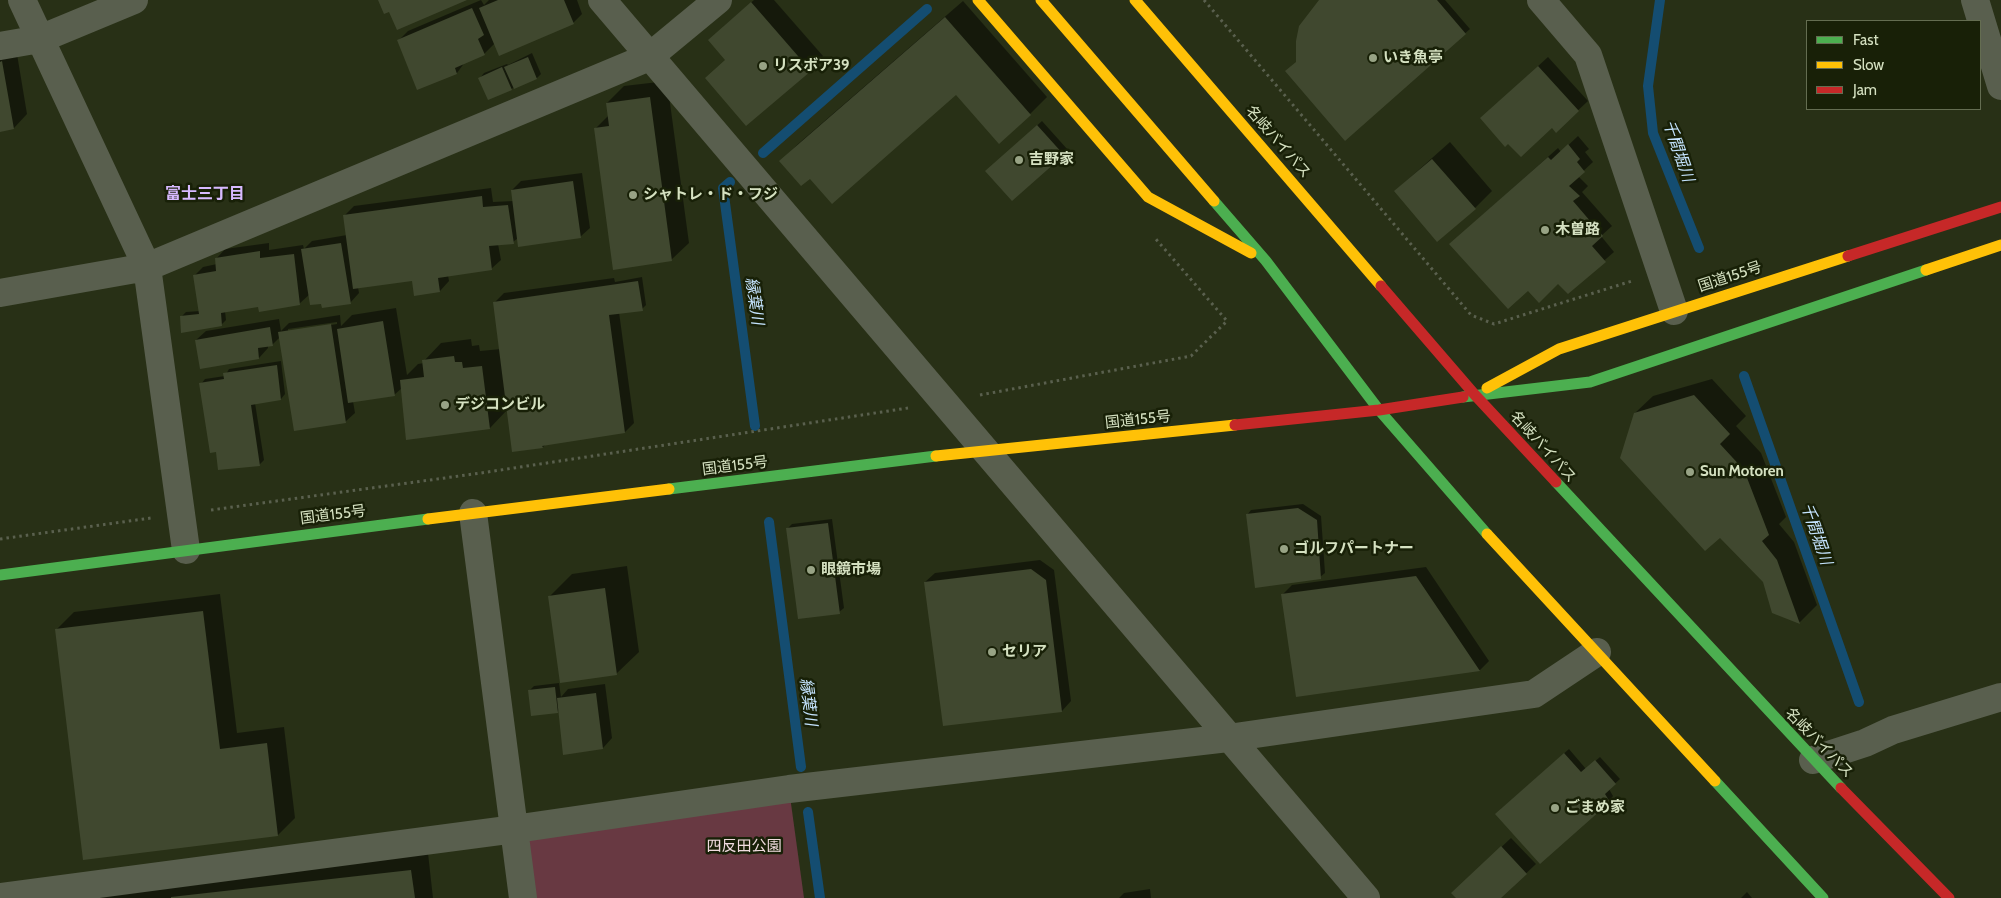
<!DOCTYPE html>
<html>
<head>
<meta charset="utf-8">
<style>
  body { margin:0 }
  #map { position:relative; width:2001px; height:898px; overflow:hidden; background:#283016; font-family:Cabin,sans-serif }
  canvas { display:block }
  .legend { position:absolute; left:1806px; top:20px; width:175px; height:90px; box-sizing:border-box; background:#182007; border:1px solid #646d51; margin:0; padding:6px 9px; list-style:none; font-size:15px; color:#d5e1c1 }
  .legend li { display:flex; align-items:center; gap:10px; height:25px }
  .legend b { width:25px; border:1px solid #646d51 }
</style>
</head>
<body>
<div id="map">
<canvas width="2001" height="898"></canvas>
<ul class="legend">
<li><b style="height:6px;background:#4caf50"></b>Fast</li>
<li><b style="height:6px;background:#ffc107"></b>Slow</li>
<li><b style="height:6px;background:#c62828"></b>Jam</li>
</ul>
</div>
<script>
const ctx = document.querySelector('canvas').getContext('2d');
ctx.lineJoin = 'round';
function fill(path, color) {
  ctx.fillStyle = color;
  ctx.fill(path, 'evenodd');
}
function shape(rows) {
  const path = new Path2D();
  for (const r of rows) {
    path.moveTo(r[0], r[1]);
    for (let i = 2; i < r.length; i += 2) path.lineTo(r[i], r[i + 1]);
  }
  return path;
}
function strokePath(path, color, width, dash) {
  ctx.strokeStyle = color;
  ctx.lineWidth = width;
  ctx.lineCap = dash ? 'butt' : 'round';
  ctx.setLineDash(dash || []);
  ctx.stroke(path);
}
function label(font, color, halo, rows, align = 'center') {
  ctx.font = font + ' Cabin,"Noto Sans JP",sans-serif';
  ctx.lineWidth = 5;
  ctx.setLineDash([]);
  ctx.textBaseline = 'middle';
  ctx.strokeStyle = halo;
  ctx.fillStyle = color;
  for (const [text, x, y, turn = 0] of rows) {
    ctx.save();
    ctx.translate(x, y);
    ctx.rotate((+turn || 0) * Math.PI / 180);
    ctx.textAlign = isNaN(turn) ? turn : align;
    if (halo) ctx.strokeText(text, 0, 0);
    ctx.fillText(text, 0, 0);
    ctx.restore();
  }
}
const green = shape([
  [789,789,804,898,523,898,515,829]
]);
const shadow = shape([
  [481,0,484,5,489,0,577,0,582,14,573,23,495,43,484,54,465,62,457,73,418,88,399,40,408,31],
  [754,0,774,0,823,56,810,70,726,59,723,27],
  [1321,0,1445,0,1470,29,1345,139,1297,62],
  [963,1,1047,97,1030,114,956,93,810,177,781,161,798,144],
  [16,48,27,114,14,128,0,130,0,51],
  [532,53,541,74,537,78,511,89,480,78,484,73,507,64,508,65],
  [1548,57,1588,101,1556,131,1552,127,1491,109],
  [667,81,689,243,671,260,595,129,609,115,607,103,624,86],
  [1042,121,1068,150,1012,200,991,167],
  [1578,136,1589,149,1585,152,1593,162,1578,176,1588,186,1582,192,1612,226,1601,236,1614,252,1568,292,1558,283,1528,289,1460,235,1558,148,1561,152],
  [1450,142,1492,191,1475,208,1395,191],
  [582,173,590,228,580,237,518,238,513,242,498,244,501,260,491,269,448,275,449,281,440,291,413,279,358,287,359,293,350,303,323,303,310,294,299,304,259,305,225,311,226,320,221,325,181,317,186,312,200,311,194,276,203,267,217,264,216,259,225,249,269,243,269,250,303,245,304,249,312,241,347,235,344,216,354,206,491,188,493,202,513,201,512,190,521,181],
  [642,277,646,305,642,309,619,312,634,423,625,432,546,444,543,447,508,409,490,428,407,439,402,388,394,395,353,401,355,413,345,422,280,337,272,345,268,345,268,348,259,358,196,340,206,331,279,319,281,331,289,323,340,315,341,326,352,315,396,308,407,375,418,364,424,363,424,361,441,343,471,339,472,346,479,345,480,351,501,349,495,302,504,293,614,278,615,282],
  [337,322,337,324,288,332,288,329],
  [281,361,285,394,281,399,255,403,264,460,259,465,217,451,201,384,205,379,225,376,229,369],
  [1712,379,1746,416,1736,426,1761,453,1786,517,1779,524,1794,542,1817,605,1800,622,1773,612,1764,582,1635,413,1653,396],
  [1303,504,1321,516,1325,573,1320,577,1247,515,1251,510],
  [832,519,844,608,839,612,787,529,792,524],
  [1040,560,1054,570,1071,701,1062,711,925,582,935,573],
  [627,566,639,652,616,674,550,596,572,574],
  [1426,567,1489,661,1480,670,1297,696,1283,594,1292,585],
  [220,594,237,733,284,727,295,818,278,835,57,629,74,612],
  [559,683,561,697,568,689,605,684,612,738,603,748,560,709,557,712,530,690,534,686],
  [1569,749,1586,769,1600,757,1620,779,1609,789,1613,796,1609,801,1501,809],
  [1511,838,1536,864,1500,898,1458,898,1462,884],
  [428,853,433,898,74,898],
  [1150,889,1151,898,1119,898,1124,893],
  [1747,892,1752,898,1741,898]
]);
const stream = shape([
  [1660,0,1648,86,1653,133,1699,248],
  [763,153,927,9],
  [730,182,723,188,755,426],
  [1744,376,1859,702],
  [769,522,801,767],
  [808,812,820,898]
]);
const building = shape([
  [378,0,467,0,397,30,389,12,384,14],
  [498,0,564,0,574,24,499,56,479,8],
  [1319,0,1437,0,1466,34,1345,141,1285,71,1296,62,1296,41,1299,26],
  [751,2,811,71,746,126,705,78,725,60,708,40],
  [472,8,484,35,478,39,485,55,455,68,457,74,417,90,397,40],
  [945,17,1031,115,999,144,956,95,832,204,810,179,801,186,779,161],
  [528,57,537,79,514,89,504,67],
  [2,61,14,129,0,132,0,62],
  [1538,66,1579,111,1556,133,1552,128,1521,157,1508,144,1505,147,1480,118],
  [502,67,512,90,488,100,478,78],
  [650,97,672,261,613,270,594,128,609,126,606,103],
  [1037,125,1064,155,1012,201,985,171],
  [1568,144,1580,159,1577,162,1585,172,1569,186,1580,196,1573,201,1603,236,1592,246,1606,262,1568,294,1558,284,1539,303,1528,291,1508,309,1449,244,1548,157,1551,160],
  [1432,159,1476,209,1437,242,1394,191],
  [573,181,581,238,518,247,511,190],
  [482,196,483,207,508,205,514,244,489,246,492,270,438,278,440,292,414,296,412,281,353,289,343,215],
  [341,243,351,304,322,308,321,304,310,305,301,249],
  [260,251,260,258,294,254,300,305,259,312,258,307,221,313,222,326,181,333,180,316,199,314,193,275,216,271,215,258],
  [638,281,643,311,609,315,625,433,542,446,543,448,512,452,493,302],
  [383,321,395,396,348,403,337,329],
  [331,324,346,423,294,431,278,332],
  [270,327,273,346,258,348,259,359,200,369,195,340],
  [454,356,455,362,462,362,463,368,482,366,490,429,406,440,400,380,424,377,422,360],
  [277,365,281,400,251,405,260,466,218,470,216,452,210,453,199,383,224,379,223,373],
  [1694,395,1730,434,1720,444,1744,470,1769,535,1762,541,1777,560,1800,624,1772,613,1763,582,1720,538,1705,551,1620,458,1634,413],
  [1298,508,1317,520,1321,579,1255,588,1246,514],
  [828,523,840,614,798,619,786,528],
  [1031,569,1046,580,1062,712,943,726,924,582],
  [1416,576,1480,671,1296,697,1281,594],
  [605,588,617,675,560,683,548,596],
  [203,611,220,749,267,743,278,836,83,860,55,629],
  [555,687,558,713,531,716,528,690],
  [596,693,603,749,563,755,557,698],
  [1564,753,1581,772,1595,760,1616,784,1605,794,1610,802,1540,864,1495,814],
  [1501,846,1527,874,1501,898,1456,898,1451,893],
  [411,870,415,898,171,898,171,897]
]);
const path = shape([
  [1204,0,1471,315,1494,324,1632,281],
  [980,395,1191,356,1227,321,1155,238],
  [211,510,481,473,908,408],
  [0,539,151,518]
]);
const street = shape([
  [22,0,147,267,186,550],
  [602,0,1366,898],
  [1541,0,1588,55,1674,311],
  [1975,0,2001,86],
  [0,46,40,39,134,0],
  [0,293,147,267,649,57,718,0],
  [473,513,523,898],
  [1813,760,1865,743,1893,730,2001,697],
  [0,897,515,829,789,789,1228,738,1534,694,1597,652]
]);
const fast = shape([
  [1214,201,1266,261,1379,410,1487,534],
  [1463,397,1590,382,1926,270],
  [1556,482,1841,788],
  [669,489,936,456],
  [0,575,428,519],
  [1715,781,1823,898]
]);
const slow = shape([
  [978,0,1148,197,1251,253],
  [1041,0,1214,201],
  [1135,0,1381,286],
  [1926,270,2001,245],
  [1487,388,1559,349,1848,256],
  [936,456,1235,425],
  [428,519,669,489],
  [1487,534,1715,781]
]);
const jam = shape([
  [1848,256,2001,207],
  [1381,286,1475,395,1556,482],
  [1235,425,1379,410,1463,397],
  [1841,788,1949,898]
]);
const markers = [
  [1373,58,5,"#98a385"],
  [763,66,5,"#98a385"],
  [1019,160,5,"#98a385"],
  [633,195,5,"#98a385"],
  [1545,230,5,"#98a385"],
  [445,405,5,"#98a385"],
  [1690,472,5,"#98a385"],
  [1284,549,5,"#98a385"],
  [811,570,5,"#98a385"],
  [992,652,5,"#98a385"],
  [1555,808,5,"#98a385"]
];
const poiNames = [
  ["いき魚亭",1383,58],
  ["リスボア39",773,66],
  ["吉野家",1029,160],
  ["シャトレ・ド・フジ",643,195],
  ["木曽路",1555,230],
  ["デジコンビル",455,405],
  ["Sun Motoren",1700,472],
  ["ゴルフパートナー",1294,549],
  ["眼鏡市場",821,570],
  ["セリア",1002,652],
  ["ごまめ家",1565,808]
];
const streetNames = [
  ["名岐バイパス",1278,142,49],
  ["国道155号",1730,277,-18],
  ["国道155号",1138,420,-6],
  ["名岐バイパス",1543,447,48],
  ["国道155号",735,466,-7],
  ["国道155号",333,515,-7],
  ["名岐バイパス",1819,743,46]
];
const parkNames = [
  ["四反田公園",744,847]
];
const waterNames = [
  ["千間堀川",1678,151,71],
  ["縁葉川",754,301,82],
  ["千間堀川",1816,534,71],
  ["縁葉川",808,702,83]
];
const neighbourhoodNames = [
  ["富士三丁目",205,194]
];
fill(green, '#683942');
fill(shadow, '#0007');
strokePath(stream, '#144d71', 10);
fill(building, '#40482f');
strokePath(path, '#5a604e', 3, [2.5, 4]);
strokePath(street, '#595f4e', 28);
strokePath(fast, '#4caf50', 11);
strokePath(slow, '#ffc107', 11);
strokePath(jam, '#c62828', 11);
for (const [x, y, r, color] of markers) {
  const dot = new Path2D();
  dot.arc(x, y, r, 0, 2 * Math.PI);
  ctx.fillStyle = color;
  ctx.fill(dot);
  strokePath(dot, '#182007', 2);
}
label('bold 15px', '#d5e1c1', '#182007', poiNames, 'left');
label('15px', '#d5e1c1', '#182007', streetNames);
label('15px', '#f1dce0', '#182007', parkNames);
label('italic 16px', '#c5e4ff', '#182007', waterNames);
label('bold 16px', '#d7b9ff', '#182007', neighbourhoodNames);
</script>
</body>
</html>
